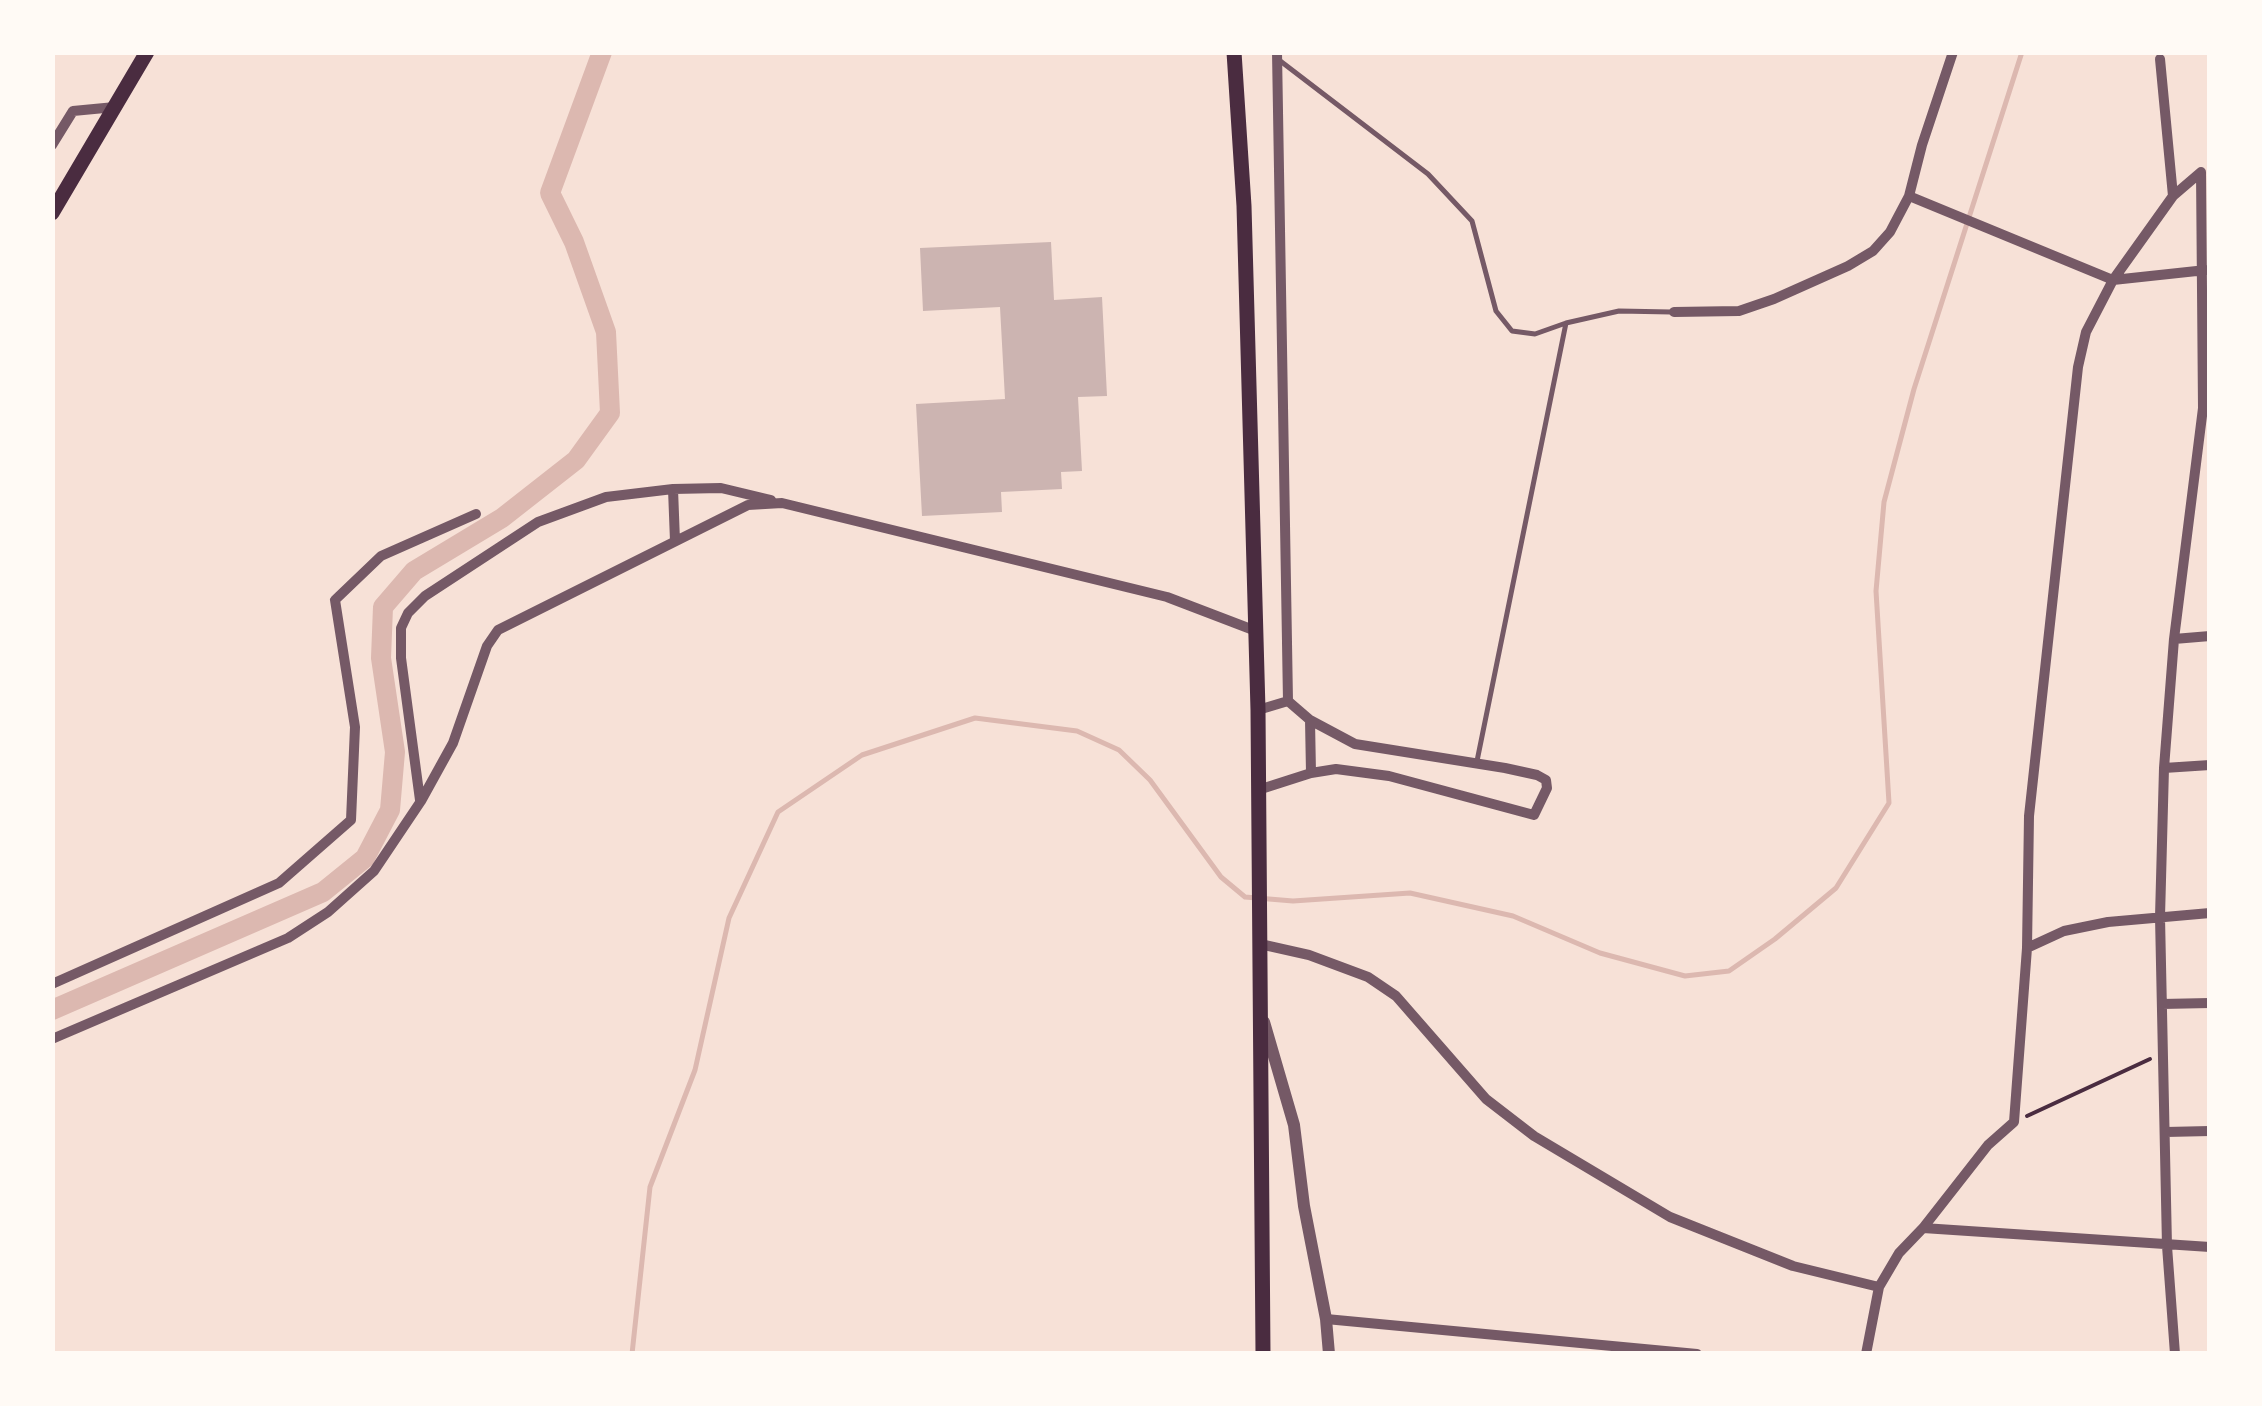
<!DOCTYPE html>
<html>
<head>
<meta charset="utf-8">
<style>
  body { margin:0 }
  #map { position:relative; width:2262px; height:1406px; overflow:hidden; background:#f7e1d7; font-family:"Nunito Sans",sans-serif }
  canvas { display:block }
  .frame { position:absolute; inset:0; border:55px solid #fffaf5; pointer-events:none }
</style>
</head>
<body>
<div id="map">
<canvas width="2262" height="1406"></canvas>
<div class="frame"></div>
</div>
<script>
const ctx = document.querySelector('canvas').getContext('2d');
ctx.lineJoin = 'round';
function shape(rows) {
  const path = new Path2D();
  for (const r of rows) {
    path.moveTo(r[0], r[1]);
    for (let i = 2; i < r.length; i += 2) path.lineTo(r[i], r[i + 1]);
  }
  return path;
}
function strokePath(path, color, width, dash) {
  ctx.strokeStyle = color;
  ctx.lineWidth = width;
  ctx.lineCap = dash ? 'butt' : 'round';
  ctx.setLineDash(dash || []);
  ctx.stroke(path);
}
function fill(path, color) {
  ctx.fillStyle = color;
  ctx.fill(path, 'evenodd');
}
const stream = shape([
  [632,1354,650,1187,695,1070,729,918,778,812,862,755,975,718,1077,731,1119,750,1150,780,1221,877,1245,897,1293,901,1410,893,1513,916,1600,953,1685,976,1729,971,1775,939,1836,888,1889,803,1876,591,1884,502,1914,389,2022,52]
]);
const canal = shape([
  [52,1010,323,892,365,858,390,810,395,752,381,658,383,607,414,571,502,518,576,460,610,413,606,332,574,242,550,193,602,52]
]);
const building = shape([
  [1051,242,1054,300,1102,297,1107,396,1078,397,1082,471,1061,472,1062,489,1001,492,1002,512,922,516,916,404,1005,399,1000,307,923,311,920,248]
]);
const path = shape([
  [2027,1116,2150,1059]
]);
const service = shape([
  [1279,60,1428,174,1472,221,1496,311,1512,331,1535,334,1566,323,1619,311,1671,312],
  [1477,761,1566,323]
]);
const minor = shape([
  [1277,52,1288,701],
  [2160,59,2173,196],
  [52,145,73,111,115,107],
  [1909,196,2113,280,2206,270],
  [1674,312,1739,311,1774,299,1848,266,1873,251,1890,232,1909,196,1922,145,1953,52],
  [673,489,675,541],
  [2174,639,2210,636],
  [1310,720,1311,773],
  [2164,768,2210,765],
  [1258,790,1311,773,1336,769,1389,776,1534,815,1547,788,1546,780,1537,775,1505,768,1355,744,1310,720,1288,701,1258,710],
  [420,800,401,658,401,628,408,613,425,596,538,522,606,497,673,489,721,488,771,500],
  [1260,944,1309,955,1368,977,1396,996,1486,1099,1534,1136,1670,1217,1793,1266,1879,1287],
  [2027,948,2029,816,2078,367,2086,332,2113,280,2173,196,2201,172],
  [52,984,279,883,351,820,355,727,335,600,381,556,476,514],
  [2162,1004,2210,1003],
  [52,1039,288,938,328,912,374,871,421,801,453,743,487,646,498,630,748,505,782,503,1167,597,1256,631],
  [2166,1132,2210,1131],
  [1923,1228,2210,1247],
  [1326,1319,1697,1354],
  [1866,1354,1879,1287,1899,1253,1923,1228,1988,1145,2014,1122,2027,948,2064,931,2108,922,2210,913],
  [2175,1354,2167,1246,2160,917,2164,768,2174,639,2203,408,2201,172]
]);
const tertiary = shape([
  [1264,1022,1294,1125,1304,1206,1326,1319,1329,1354]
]);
const primary = shape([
  [1234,52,1244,206,1258,710,1263,1354],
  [52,213,147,52]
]);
strokePath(stream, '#dcb8b0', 5);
strokePath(canal, '#dcb8b0', 20);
fill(building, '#ccb4b1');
strokePath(path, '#4a2c40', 4);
strokePath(service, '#755966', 5);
strokePath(minor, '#755966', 10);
strokePath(tertiary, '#755966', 12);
strokePath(primary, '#4a2c40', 15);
</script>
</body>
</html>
